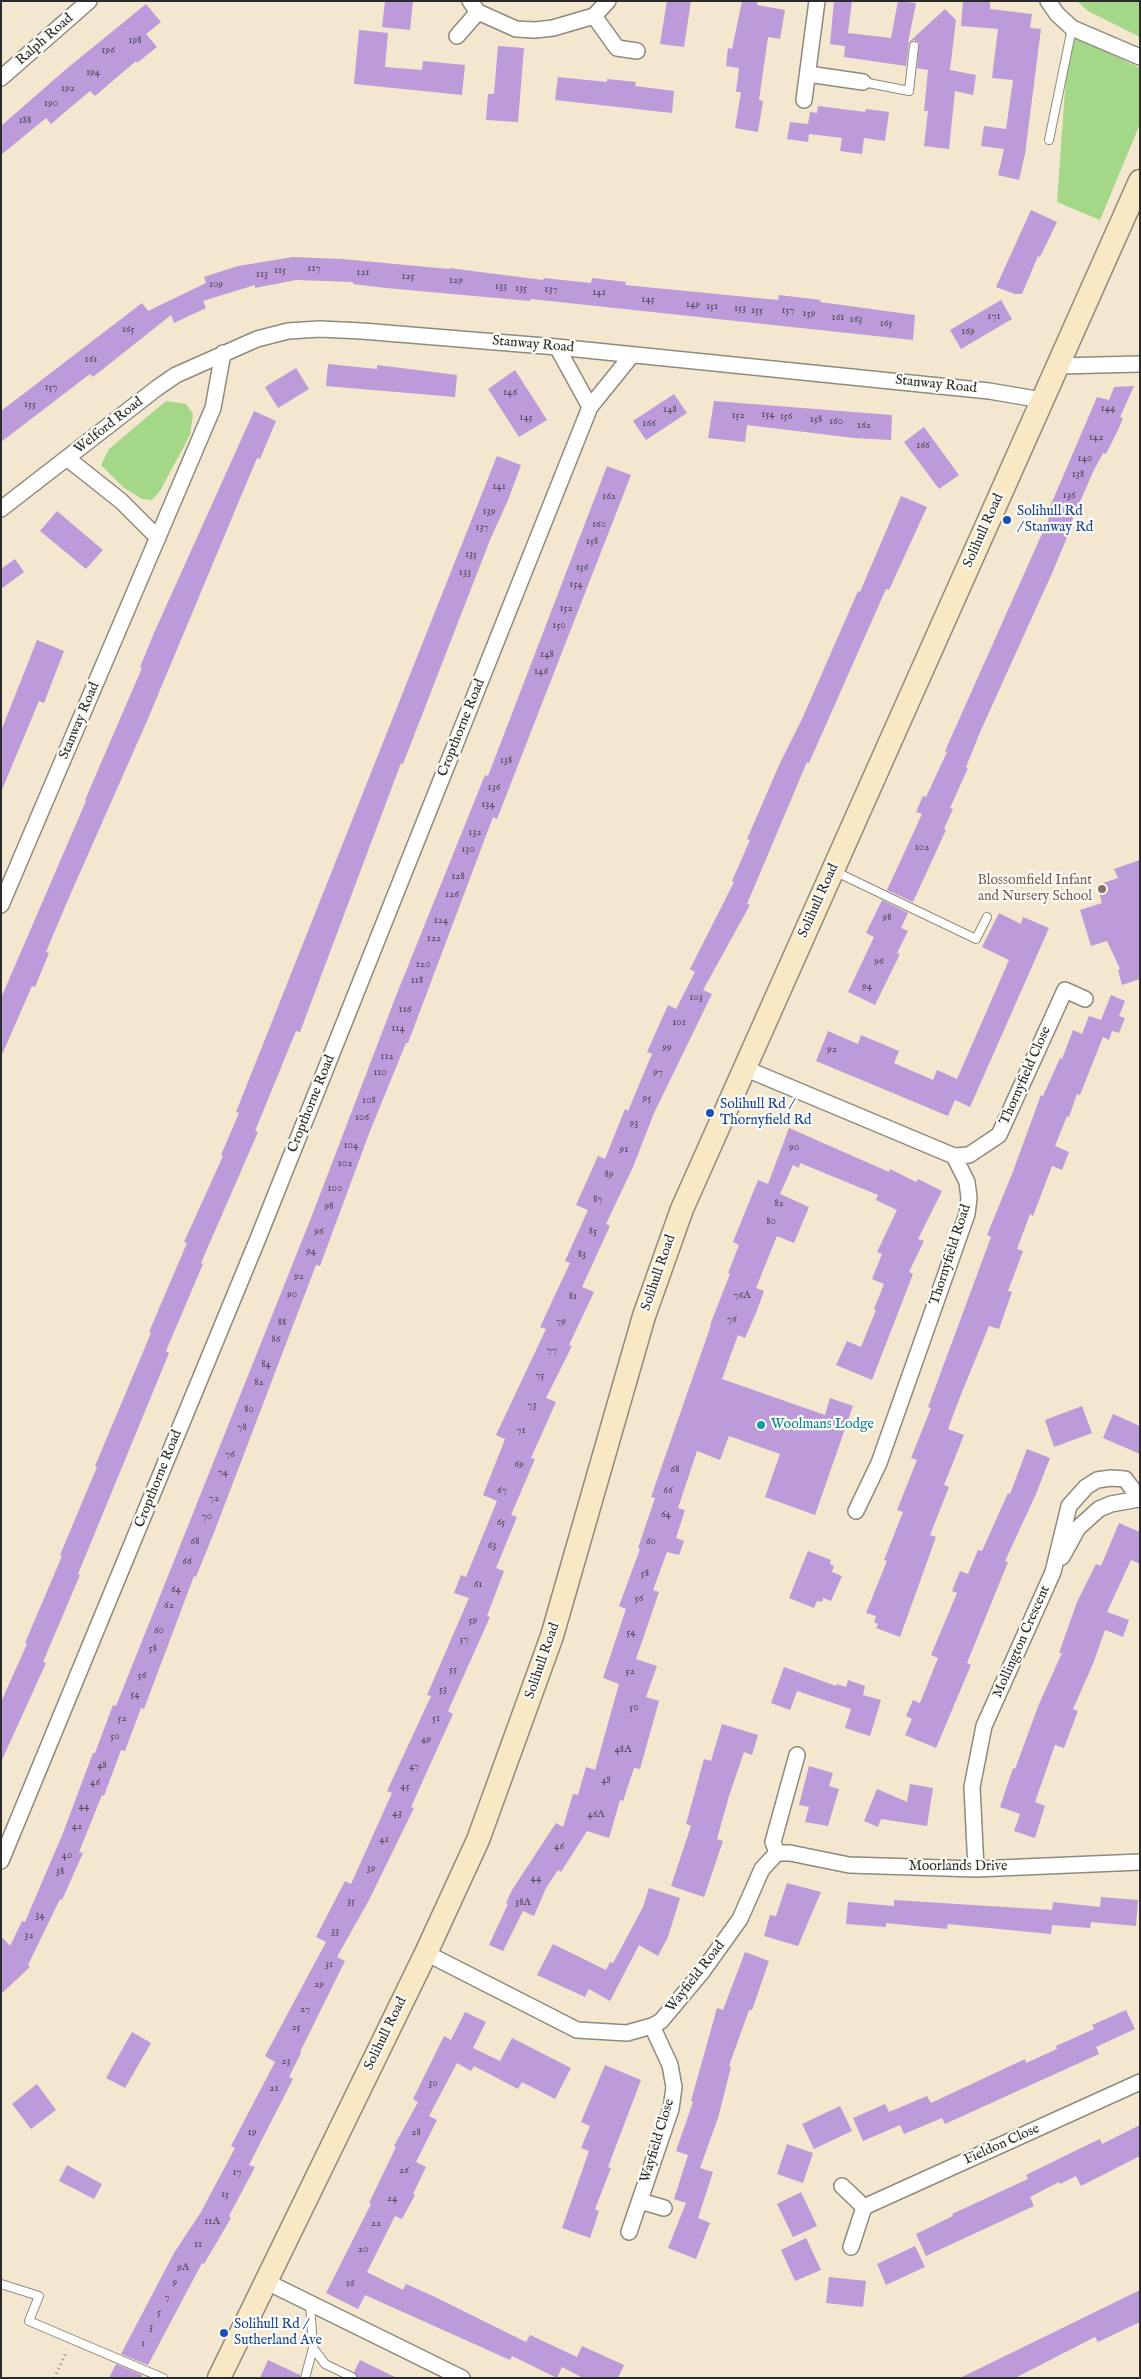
<!DOCTYPE html>
<html>
<head>
<meta charset="utf-8">
<style>
  body { margin:0 }
  #map { position:relative; width:1141px; height:2379px; overflow:hidden; background:#f3e8cf; font-family:"IM FELL English",serif }
  canvas { display:block }
  .frame { position:absolute; inset:0; border:2px solid #2b2b2b; pointer-events:none }
</style>
</head>
<body>
<div id="map">
<canvas width="1141" height="2379"></canvas>
<div class="frame"></div>
</div>
<script>
const ctx = document.querySelector('canvas').getContext('2d');
ctx.lineJoin = 'round';
function fill(path, color) {
  ctx.fillStyle = color;
  ctx.fill(path, 'evenodd');
}
function shape(rows) {
  const path = new Path2D();
  for (const r of rows) {
    path.moveTo(r[0], r[1]);
    for (let i = 2; i < r.length; i += 2) path.lineTo(r[i], r[i + 1]);
  }
  return path;
}
function strokePath(path, color, width, dash) {
  ctx.strokeStyle = color;
  ctx.lineWidth = width;
  ctx.lineCap = dash ? 'butt' : 'round';
  ctx.setLineDash(dash || []);
  ctx.stroke(path);
}
function label(font, color, halo, rows, align = 'center') {
  ctx.font = font + ' "IM FELL English",serif';
  ctx.lineWidth = 4.5;
  ctx.setLineDash([]);
  ctx.textBaseline = 'middle';
  ctx.strokeStyle = halo;
  ctx.fillStyle = color;
  for (const [text, x, y, turn = 0] of rows) {
    ctx.save();
    ctx.translate(x, y);
    ctx.rotate((+turn || 0) * Math.PI / 180);
    ctx.textAlign = isNaN(turn) ? turn : align;
    if (halo) ctx.strokeText(text, 0, 0);
    ctx.fillText(text, 0, 0);
    ctx.restore();
  }
}
const green = shape([
  [1077,1,1140,1,1140,37,1088,11],
  [1069,34,1140,68,1140,124,1100,220,1057,202],
  [166,401,186,404,193,414,190,435,160,491,152,500,142,499,123,487,101,465,109,449]
]);
const building = shape([
  [385,1,413,1,410,30,382,27],
  [667,1,691,1,684,47,660,44],
  [742,1,758,1,757,5,785,10,780,39,768,37,759,100,763,101,758,132,735,128,741,92,736,92,739,68,726,66,728,48,732,49],
  [834,1,852,1,848,33,891,38,898,1,916,3,908,43,945,9,956,20,950,70,976,75,973,95,955,91,949,149,924,146,928,111,924,111,928,70,917,68,919,43,914,40,909,43,906,66,844,57,845,46,830,44],
  [963,1,990,1,990,9,1032,14,1030,28,1041,29,1025,154,1019,180,998,175,1004,149,981,146,984,126,1006,129,1013,80,992,78,998,29,961,26],
  [146,4,161,22,146,34,157,47,137,63,136,61,95,96,90,91,51,124,46,118,1,155,1,126,65,70],
  [359,30,388,33,385,67,422,70,423,61,465,65,462,95,354,84],
  [498,46,524,48,518,122,486,120,488,94,494,94],
  [558,77,607,82,607,79,636,82,635,86,674,91,672,113,555,100],
  [818,106,865,112,866,109,889,112,885,141,864,138,862,154,840,151,842,138,809,134,808,142,787,139,790,122,808,124,810,112,817,113],
  [1031,210,1057,222,1040,257,1038,256,1022,294,1015,294,996,287],
  [293,257,342,259,449,269,449,268,543,280,544,278,591,283,592,278,626,282,625,285,778,300,779,295,821,300,820,302,915,315,913,340,531,299,530,301,386,288,353,284,353,282,296,280,255,288,255,285,203,301,206,308,174,323,171,315,93,377,90,374,1,442,1,411,142,303,148,311,206,283,204,277,238,266],
  [1001,300,1012,319,961,349,950,330],
  [328,364,377,369,377,365,457,375,455,397,326,386],
  [296,368,309,389,278,408,265,387],
  [515,370,547,420,519,437,488,389],
  [1134,386,1120,417,1123,418,1118,430,1106,454,1103,453,1093,472,1066,534,1068,535,1053,571,981,730,966,767,968,768,950,808,953,809,944,829,946,830,913,902,887,890,922,814,916,812,923,796,926,797,947,752,945,751,1049,518,1046,516,1097,397,1109,400,1114,387],
  [674,394,687,413,646,440,633,421],
  [714,401,892,415,891,440,854,438,747,425,745,442,708,438],
  [254,411,276,421,260,459,257,458,147,721,67,902,46,952,49,953,35,987,32,986,1,1057,1,998,86,801,85,800,142,668,140,667,154,633],
  [924,427,959,475,939,489,904,442],
  [497,456,521,465,508,500,490,540,403,764,401,763,300,1032,296,1031,255,1131,258,1132,201,1263,203,1264,166,1351,169,1353,78,1574,80,1575,43,1662,46,1663,1,1762,1,1702,27,1644,25,1643,62,1556,60,1555,97,1467,95,1466,151,1333,149,1332,187,1243,184,1242,223,1156,221,1155,239,1113,236,1112],
  [607,466,631,475,497,819,493,817,408,1043,406,1043,370,1131,320,1266,316,1265,215,1530,196,1577,194,1576,144,1709,141,1708,125,1751,121,1750,104,1796,102,1795,79,1852,83,1853,62,1900,60,1899,28,1965,30,1967,1,1994,1,1936,10,1946,22,1921,25,1922,63,1833,93,1753,95,1753,113,1705,116,1706,311,1218,396,996,485,775,488,776],
  [901,496,927,507,889,590,886,589,809,763,807,762,747,904,750,905,703,990,712,994,654,1113,633,1167,606,1224,610,1226,582,1287,594,1292,569,1345,572,1346,546,1398,556,1402,531,1458,535,1459,511,1515,517,1517,496,1568,504,1571,487,1616,490,1617,448,1711,453,1714,411,1807,414,1808,369,1900,337,1957,345,1961,300,2052,301,2053,289,2077,293,2079,249,2165,255,2167,229,2216,231,2218,204,2264,202,2263,148,2365,121,2354,174,2253,201,2212,235,2148,231,2146,275,2062,265,2056,326,1942,316,1937,345,1881,351,1884,392,1793,387,1791,431,1696,427,1695,469,1598,454,1593,461,1575,466,1577,497,1501,483,1495,505,1439,496,1435,546,1329,540,1327,570,1263,565,1261,588,1210,576,1205,598,1156,605,1159,625,1109,628,1111,652,1054,647,1052,668,1005,676,1009,695,972,690,969,734,882,732,881,750,840,747,839,780,763,802,719,858,591,860,592],
  [57,511,103,550,86,569,40,531],
  [15,559,24,572,1,589,1,569],
  [37,640,64,651,44,703,39,701,1,792,1,731],
  [1140,860,1140,979,1122,985,1118,970,1120,969,1107,941,1091,946,1080,910,1102,903,1097,885,1118,878,1114,869],
  [882,900,908,913,901,928,908,931,897,953,900,954,875,1005,848,992,874,937,866,933],
  [999,913,1021,924,1023,917,1049,928,970,1107,955,1100,948,1116,816,1061,828,1031,858,1044,861,1035,899,1051,894,1063,933,1080,937,1070,957,1079,1009,960,982,947],
  [1111,995,1125,1001,1119,1016,1125,1018,1119,1033,1112,1031,1109,1040,1103,1037,1080,1095,1077,1094,1069,1117,1067,1116,1055,1146,1069,1152,1062,1170,1052,1166,1033,1216,1030,1214,1017,1249,1023,1251,1008,1291,1012,1292,999,1329,989,1326,960,1397,948,1429,964,1435,944,1485,949,1487,930,1535,936,1537,900,1637,876,1628,878,1624,874,1622,876,1616,866,1613,887,1561,884,1560,903,1512,897,1510,917,1460,911,1458,931,1408,928,1407,991,1237,987,1235,1012,1174,1041,1095,1043,1096,1060,1058,1062,1059,1073,1030,1082,1034,1089,1016,1101,1020],
  [789,1128,889,1172,890,1169,916,1182,918,1179,942,1191,918,1239,924,1241,909,1272,913,1274,872,1380,836,1365,847,1341,861,1347,876,1310,874,1309,884,1284,872,1279,882,1254,877,1252,897,1210,876,1200,878,1195,800,1163,799,1168,793,1165,780,1194,809,1207,794,1243,777,1236,756,1288,764,1291,756,1313,745,1338,738,1335,722,1379,825,1415,830,1398,853,1406,815,1515,765,1497,780,1454,729,1436,720,1460,697,1451,678,1508,685,1510,676,1538,684,1541,679,1555,667,1552,653,1590,659,1592,636,1659,657,1666,646,1697,659,1701,640,1769,634,1768,623,1801,620,1800,609,1838,587,1831,561,1872,558,1870,546,1888,534,1916,523,1911,503,1951,489,1945,508,1904,506,1903,512,1890,556,1823,563,1827,573,1794,578,1795,586,1767,595,1770,619,1684,603,1678,626,1609,619,1606,640,1549,638,1548,655,1498,651,1497,711,1325,710,1325,730,1274,728,1273,739,1245,733,1242,758,1180,768,1184],
  [1082,1406,1092,1433,1054,1447,1045,1420],
  [1113,1414,1140,1426,1140,1454,1103,1438],
  [1027,1449,1050,1458,1036,1494,1005,1561,1008,1562,967,1663,971,1665,936,1748,905,1735,912,1719,906,1716,913,1700,920,1703,938,1658,931,1655,957,1593,952,1591,960,1571,968,1574,978,1550,982,1551,1008,1493,1010,1494],
  [1119,1523,1140,1532,1140,1564,1131,1560,1107,1612,1129,1620,1123,1637,1105,1630,1093,1664,1073,1709,1078,1711,1064,1748,1055,1745,1035,1802,1045,1806,1035,1838,1014,1831,1020,1814,1000,1807,1013,1768,1015,1769,1039,1704,1062,1653,1059,1653,1077,1602,1096,1564,1101,1566],
  [808,1551,831,1560,830,1564,834,1566,832,1572,842,1576,831,1601,823,1598,822,1602,817,1601,814,1608,789,1598],
  [784,1667,836,1686,837,1684,846,1687,848,1680,865,1686,863,1695,881,1700,870,1736,845,1728,851,1709,797,1691,790,1710,771,1703],
  [722,1724,758,1735,752,1755,744,1752,729,1796,717,1839,723,1841,704,1897,671,1886,691,1826,686,1824,704,1759,711,1761],
  [809,1766,833,1773,829,1786,839,1789,828,1826,805,1822,809,1807,799,1805],
  [910,1784,933,1788,927,1826,881,1819,878,1827,864,1821,877,1789,907,1802],
  [787,1883,821,1892,798,1946,764,1936,770,1915,776,1916],
  [649,1888,680,1898,668,1937,658,1956,639,1945,610,2001,589,1989,585,1997,537,1975,553,1944,606,1970,610,1962,613,1963,643,1907],
  [1101,1897,1138,1900,1136,1926,1091,1922,1090,1928,1052,1925,1051,1934,948,1924,947,1929,886,1923,886,1927,846,1924,848,1902,894,1906,894,1900,1052,1910,1053,1902,1100,1907],
  [745,1952,769,1961,752,2010,749,2010,729,2066,731,2067,718,2118,700,2168,713,2172,698,2218,710,2223,696,2259,668,2248,686,2203,674,2199,688,2155,676,2151,693,2102,691,2101,717,2008,723,2010],
  [1126,2010,1135,2029,1096,2047,1099,2054,945,2124,942,2118,904,2134,900,2125,863,2141,853,2118,885,2104,889,2112,927,2096,931,2103,1025,2059,1026,2063,1057,2049,1056,2046,1094,2029,1092,2025],
  [465,2012,486,2022,473,2048,500,2061,512,2038,571,2068,555,2099,522,2082,518,2089,474,2066,471,2071,457,2063,429,2116,437,2120,416,2162,426,2167,413,2194,415,2195,402,2219,395,2216,367,2272,403,2290,406,2284,433,2296,526,2342,530,2335,577,2357,582,2346,624,2365,618,2378,583,2378,562,2367,557,2378,512,2356,510,2360,365,2295,358,2309,326,2293,371,2204,369,2203,396,2147,394,2146,418,2102,413,2099,444,2036,451,2040],
  [132,2032,151,2043,125,2088,106,2078],
  [605,2065,641,2080,608,2167,611,2168,595,2209,599,2211,590,2238,562,2228,589,2151,581,2148,590,2126,581,2122],
  [37,2084,56,2110,31,2129,12,2104],
  [840,2106,852,2131,814,2149,802,2124],
  [1140,2125,1140,2156,1081,2186,1076,2176,1060,2184,1059,2182,1030,2197,1034,2206,926,2256,916,2234,953,2216,952,2214,1028,2179,1026,2175,1081,2148,1100,2139,1102,2144],
  [787,2144,813,2153,803,2183,777,2174],
  [67,2165,102,2184,94,2199,59,2181],
  [801,2192,817,2226,793,2237,777,2204],
  [806,2238,821,2270,795,2281,781,2250],
  [915,2246,925,2267,886,2285,877,2264],
  [829,2277,866,2281,863,2307,826,2303],
  [1140,2290,1140,2322,1098,2342,1095,2337,1015,2378,960,2378],
  [268,2360,300,2375,300,2378,260,2378],
  [360,2360,397,2378,357,2378,354,2372],
  [116,2364,142,2375,141,2378,109,2378]
]);
const path = shape([
  [54,2378,67,2351]
]);
const lane = shape([
  [863,82,909,91,914,46],
  [1049,140,1072,28],
  [834,871,976,939,987,917],
  [1,2284,39,2296,29,2321,163,2378],
  [313,2348,325,2364,352,2377],
  [305,2378,313,2348,310,2304]
]);
const street = shape([
  [470,1,478,12,516,29,535,30,553,28,594,16,608,1],
  [1048,1,1057,14,1072,28,1140,57],
  [594,16,617,48,637,51],
  [457,36,478,12],
  [808,74,863,82],
  [1,78,89,1],
  [804,100,817,1],
  [557,347,590,407],
  [1058,366,1140,364],
  [68,459,121,501,158,538],
  [1,509,157,388,176,375,257,339,288,331,320,329,362,331,557,347,989,391,1042,400],
  [1,905,213,408,223,353],
  [744,1068,954,1156,967,1182,969,1198,967,1214,879,1463,856,1511],
  [954,1156,969,1155,999,1135,1065,990,1085,999],
  [1062,1557,1078,1528,1099,1509,1111,1504,1139,1499],
  [777,1853,790,1853,849,1865,976,1869,1140,1862],
  [1,1861,257,1241,590,407,632,355],
  [976,1869,972,1787,984,1726,1053,1572,1069,1506,1086,1487,1097,1480,1111,1478,1125,1479,1140,1499],
  [426,1953,577,2030,627,2033,652,2026,661,2021,702,1972,740,1919,762,1869,777,1853,773,1842,797,1755],
  [842,2186,864,2207,851,2247],
  [640,2201,664,2208],
  [864,2207,1140,2082],
  [629,2232,671,2109,674,2087,670,2065,652,2026],
  [267,2282,462,2378]
]);
const secondary = shape([
  [219,2378,426,1953,478,1840,552,1636,644,1316,682,1209,1140,181]
]);
const markers = [
  [1007,520,5,"#1a4fb4"],
  [1102,889,5,"#8d6e63"],
  [710,1113,5,"#1a4fb4"],
  [761,1425,5,"#0f9aa8"],
  [224,2333,5,"#1a4fb4"]
];
const numberNames = [
  ["198",135,41],
  ["196",108,51],
  ["194",93,73],
  ["192",68,89],
  ["190",51,104],
  ["188",25,121],
  ["117",314,269],
  ["115",280,271],
  ["121",363,273],
  ["113",262,275],
  ["125",408,277],
  ["129",456,281],
  ["109",216,285],
  ["133",501,287],
  ["135",521,289],
  ["137",551,290],
  ["141",599,293],
  ["145",648,300],
  ["149",693,305],
  ["151",712,307],
  ["153",740,309],
  ["155",757,311],
  ["157",788,311],
  ["159",809,314],
  ["171",994,317],
  ["161",838,318],
  ["163",856,320],
  ["165",886,324],
  ["165",128,330],
  ["169",968,332],
  ["161",91,360],
  ["157",51,388],
  ["146",510,393],
  ["155",30,405],
  ["144",1108,409],
  ["148",670,410],
  ["154",768,415],
  ["152",738,416],
  ["156",786,417],
  ["145",526,418],
  ["158",816,420],
  ["160",836,422],
  ["166",649,424],
  ["162",864,426],
  ["142",1096,438],
  ["166",923,446],
  ["140",1085,459],
  ["138",1078,475],
  ["141",499,487],
  ["136",1069,496],
  ["162",609,497],
  ["139",489,512],
  ["160",599,525],
  ["137",482,528],
  ["158",592,542],
  ["135",471,555],
  ["156",582,568],
  ["133",465,573],
  ["154",576,585],
  ["152",566,609],
  ["150",559,626],
  ["148",547,655],
  ["146",541,672],
  ["138",506,761],
  ["136",494,788],
  ["134",488,805],
  ["132",475,833],
  ["102",922,848],
  ["130",468,850],
  ["128",458,877],
  ["126",452,895],
  ["98",887,918],
  ["124",441,921],
  ["122",434,939],
  ["96",879,962],
  ["120",423,965],
  ["118",417,981],
  ["94",867,987],
  ["103",696,998],
  ["116",405,1010],
  ["101",679,1023],
  ["114",398,1029],
  ["99",667,1048],
  ["92",832,1050],
  ["112",387,1057],
  ["110",380,1073],
  ["97",658,1073],
  ["95",647,1099],
  ["108",369,1101],
  ["106",362,1118],
  ["93",634,1124],
  ["104",351,1146],
  ["90",794,1148],
  ["91",624,1150],
  ["102",345,1164],
  ["89",609,1175],
  ["100",335,1189],
  ["87",598,1200],
  ["82",779,1204],
  ["98",329,1207],
  ["80",771,1222],
  ["96",319,1232],
  ["85",593,1232],
  ["94",311,1252],
  ["83",582,1255],
  ["92",299,1277],
  ["90",292,1295],
  ["76A",742,1296],
  ["81",573,1297],
  ["76",732,1320],
  ["79",561,1322],
  ["88",282,1323],
  ["86",276,1340],
  ["77",552,1351],
  ["84",266,1365],
  ["75",540,1376],
  ["82",259,1383],
  ["73",532,1406],
  ["80",249,1410],
  ["78",242,1428],
  ["71",521,1431],
  ["76",230,1455],
  ["69",519,1465],
  ["68",675,1470],
  ["74",223,1473],
  ["67",502,1491],
  ["66",668,1491],
  ["72",214,1499],
  ["64",666,1515],
  ["70",207,1517],
  ["65",501,1523],
  ["68",195,1542],
  ["60",651,1542],
  ["63",492,1546],
  ["66",187,1562],
  ["58",645,1574],
  ["61",478,1585],
  ["64",176,1590],
  ["56",639,1599],
  ["62",169,1606],
  ["59",473,1621],
  ["60",159,1631],
  ["54",631,1633],
  ["57",464,1640],
  ["58",153,1649],
  ["55",453,1670],
  ["52",630,1672],
  ["56",142,1676],
  ["53",443,1690],
  ["54",135,1695],
  ["50",634,1708],
  ["52",122,1719],
  ["51",436,1719],
  ["50",115,1737],
  ["49",426,1740],
  ["48A",623,1750],
  ["48",102,1766],
  ["47",414,1767],
  ["48",606,1781],
  ["46",95,1783],
  ["45",405,1787],
  ["44",84,1807],
  ["43",397,1814],
  ["46A",596,1815],
  ["42",77,1827],
  ["41",384,1840],
  ["46",559,1847],
  ["40",67,1856],
  ["39",371,1869],
  ["38",60,1872],
  ["44",536,1879],
  ["35",351,1902],
  ["38A",523,1903],
  ["34",40,1916],
  ["33",335,1932],
  ["32",29,1936],
  ["31",329,1965],
  ["29",319,1985],
  ["27",305,2010],
  ["25",296,2028],
  ["23",286,2062],
  ["30",433,2084],
  ["21",274,2089],
  ["19",252,2133],
  ["28",416,2133],
  ["26",404,2171],
  ["17",237,2173],
  ["15",225,2195],
  ["24",392,2199],
  ["11A",212,2222],
  ["22",376,2224],
  ["11",198,2245],
  ["20",363,2250],
  ["9A",183,2268],
  ["9",175,2283],
  ["16",350,2284],
  ["7",167,2298],
  ["5",159,2313],
  ["3",151,2328],
  ["1",143,2344]
];
const streetNames = [
  ["Ralph Road",45,40,-41],
  ["Stanway Road",533,345,5],
  ["Stanway Road",936,385,6],
  ["Welford Road",109,426,-38],
  ["Solihull Road",984,531,-66],
  ["Stanway Road",80,721,-67],
  ["Cropthorne Road",462,728,-68],
  ["Solihull Road",819,901,-66],
  ["Thornyfield Close",1026,1076,-66],
  ["Cropthorne Road",312,1104,-68],
  ["Thornyfield Road",951,1255,-72],
  ["Solihull Road",659,1273,-71],
  ["Cropthorne Road",159,1479,-68],
  ["Mollington Crescent",1022,1642,-66],
  ["Solihull Road",543,1661,-71],
  ["Moorlands Drive",958,1867],
  ["Wayfield Road",696,1977,-52],
  ["Solihull Road",386,2034,-64],
  ["Wayfield Close",658,2141,-73],
  ["Fieldon Close",1002,2145,-24]
];
const transitNames = [
  ["Solihull Rd",1017,512],
  ["/ Stanway Rd",1017,528],
  ["Solihull Rd /",720,1105],
  ["Thornyfield Rd",720,1121],
  ["Solihull Rd /",234,2325],
  ["Sutherland Ave",234,2341]
];
const educationNames = [
  ["Blossomfield Infant",1092,881],
  ["and Nursery School",1092,897]
];
const cultureNames = [
  ["Woolmans Lodge",771,1425]
];
fill(green, '#a4d888');
fill(building, '#bd9ad9');
strokePath(lane, '#8f8a7d', 10);
strokePath(street, '#8f8a7d', 18);
strokePath(secondary, '#8f8a7d', 25);
strokePath(path, '#8f8a7d', 3, [1, 4]);
strokePath(lane, '#fff', 8);
strokePath(street, '#fff', 15);
strokePath(secondary, '#f8e8c3', 22);
for (const [x, y, r, color] of markers) {
  const dot = new Path2D();
  dot.arc(x, y, r, 0, 2 * Math.PI);
  ctx.fillStyle = color;
  ctx.fill(dot);
  strokePath(dot, '#fdfcf7', 2);
}
label('11px', '#504756', null, numberNames);
label('14px', '#2b2b2b', '#fdfcf7', streetNames);
label('14px', '#164399', '#fdfcf7', transitNames, 'left');
label('14px', '#785e54', '#fdfcf7', educationNames, 'right');
label('14px', '#0d838f', '#fdfcf7', cultureNames, 'left');
</script>
</body>
</html>
